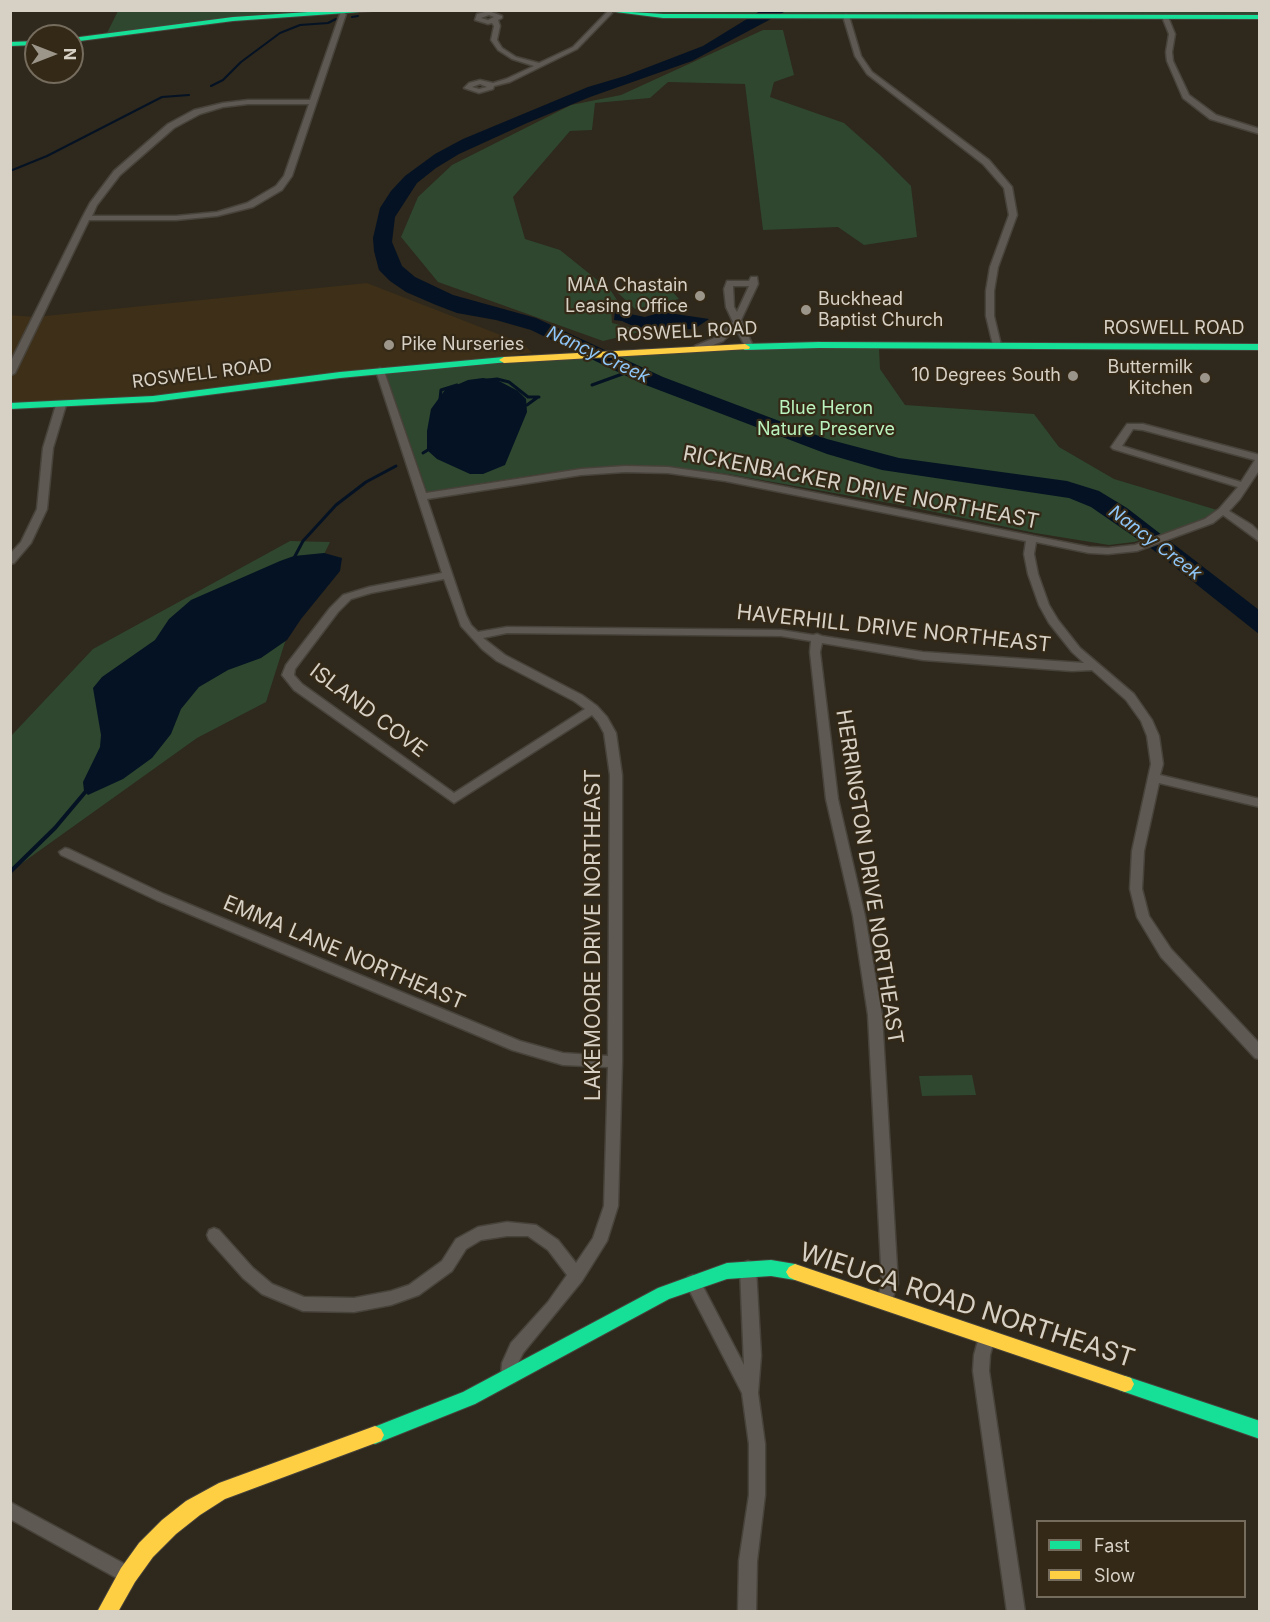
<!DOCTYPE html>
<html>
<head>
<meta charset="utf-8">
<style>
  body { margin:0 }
  #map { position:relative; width:1270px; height:1622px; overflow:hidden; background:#2e281d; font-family:Inter,sans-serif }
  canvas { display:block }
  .frame { position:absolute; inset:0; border:12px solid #d7d0c5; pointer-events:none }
  .legend { position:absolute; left:1036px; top:1520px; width:210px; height:78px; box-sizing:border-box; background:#342917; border:2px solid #756c5d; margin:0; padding:8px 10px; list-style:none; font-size:18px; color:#d7d0c5 }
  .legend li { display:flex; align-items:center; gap:12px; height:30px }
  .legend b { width:30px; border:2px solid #756c5d }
  .north { position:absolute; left:24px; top:24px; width:60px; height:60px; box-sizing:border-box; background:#342917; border:2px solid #756c5d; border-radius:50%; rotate:90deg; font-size:16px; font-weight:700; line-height:24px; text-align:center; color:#d7d0c5 }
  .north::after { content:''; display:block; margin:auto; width:21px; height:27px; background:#9c958a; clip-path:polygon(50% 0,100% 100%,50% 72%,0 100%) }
</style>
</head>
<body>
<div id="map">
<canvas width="1270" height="1622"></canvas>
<div class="frame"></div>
<ul class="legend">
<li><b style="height:8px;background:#16e098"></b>Fast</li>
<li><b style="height:8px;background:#ffcf43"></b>Slow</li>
</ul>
<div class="north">N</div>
</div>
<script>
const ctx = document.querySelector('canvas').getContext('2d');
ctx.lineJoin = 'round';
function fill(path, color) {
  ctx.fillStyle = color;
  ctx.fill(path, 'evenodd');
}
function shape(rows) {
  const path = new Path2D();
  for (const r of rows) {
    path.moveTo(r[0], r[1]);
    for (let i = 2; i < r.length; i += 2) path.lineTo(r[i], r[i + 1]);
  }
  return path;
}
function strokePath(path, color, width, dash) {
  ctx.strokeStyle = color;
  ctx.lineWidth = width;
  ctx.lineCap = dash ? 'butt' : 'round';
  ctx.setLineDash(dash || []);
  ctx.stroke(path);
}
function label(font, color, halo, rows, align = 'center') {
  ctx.font = font + ' Inter,sans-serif';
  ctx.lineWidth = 4.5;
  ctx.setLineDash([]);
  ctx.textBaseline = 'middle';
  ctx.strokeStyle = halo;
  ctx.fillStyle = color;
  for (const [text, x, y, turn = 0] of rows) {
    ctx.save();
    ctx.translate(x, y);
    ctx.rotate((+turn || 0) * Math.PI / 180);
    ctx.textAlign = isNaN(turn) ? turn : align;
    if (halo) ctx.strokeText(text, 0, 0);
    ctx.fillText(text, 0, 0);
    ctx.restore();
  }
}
const built = shape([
  [367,283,524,344,532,353,159,397,11,403,10,315,35,317]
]);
const green = shape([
  [1259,10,1260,18,664,14,608,13,599,11],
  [118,11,379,11,240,18,105,37],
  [763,30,783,30,794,75,774,82,770,97,844,123,880,155,911,186,917,237,864,245,838,227,763,230,745,84,668,82,650,98,595,103,592,130,570,131,513,197,525,239,560,250,611,291,621,306,611,308,612,323,644,331,603,341,438,282,401,237,418,197,452,165,571,105,621,95],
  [659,280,662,280,679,299,635,309,617,292,618,289],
  [879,348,880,369,905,405,1034,414,1059,447,1114,479,1217,510,1203,519,1172,531,1134,542,1109,545,1035,533,901,505,728,474,670,467,601,468,554,472,427,492,386,374,472,365,754,349],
  [290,541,330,542,292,620,266,702,197,738,11,871,11,736,93,649],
  [972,1075,976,1095,922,1096,919,1076]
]);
const water = shape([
  [760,11,786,11,692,61,590,97,527,123,459,154,436,168,417,183,395,217,392,242,402,266,415,277,453,295,536,318,663,377,827,439,899,458,1067,481,1099,491,1127,508,1259,610,1259,634,1152,549,1091,507,1069,498,882,470,827,454,643,384,531,330,496,320,457,313,436,305,406,292,390,281,379,270,374,251,373,238,380,208,391,191,405,176,435,154,463,139,588,87,625,76,703,46],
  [615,311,645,317,662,312,709,319,694,329,644,331,622,321,614,320],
  [483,378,497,380,518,391,526,399,527,412,505,465,483,474,470,474,437,459,427,450,427,431,431,409,445,390,468,380],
  [324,553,342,558,340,571,301,619,287,640,261,658,228,670,199,687,181,709,171,734,152,758,123,779,88,795,84,791,83,782,100,747,101,735,93,688,102,677,155,640,169,619,191,600,280,561,294,556]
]);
const streamFar2 = shape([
  [352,17,358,16],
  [211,86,223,80,241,62,280,33,300,25,328,23,336,19],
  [10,171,47,156,162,97,189,95]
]);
const streamFar1 = shape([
  [488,380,497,379,509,382,528,397,539,397],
  [592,385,625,373],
  [440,399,441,390,457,385],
  [527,405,538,397],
  [423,453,431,448],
  [294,558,303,541,336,505,366,482,396,466]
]);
const stream = shape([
  [10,872,55,828,87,790]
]);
const street = shape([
  [612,10,612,13,577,49,510,82,494,86,493,89,479,93,464,88,469,83,480,80,493,83,506,79,534,66,512,59,498,50,491,40,494,26,492,23,488,24,475,20,477,14,489,11,502,16,502,18,498,20,500,26,497,40,502,48,516,57,539,63,573,47,608,11,612,10],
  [489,15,494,17,488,20,481,18,489,15],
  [480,84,487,87,479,89,472,87,480,84],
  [343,12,346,14,292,176,282,190,253,207,217,216,176,220,89,220,15,373,10,376,10,363,82,218,90,203,114,171,168,124,194,110,223,103,248,100,310,100,340,14,343,12],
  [248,104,309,104,284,176,276,186,247,203,217,212,176,216,92,216,97,205,120,175,174,128,200,114,223,107,248,104],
  [846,14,849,16,861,56,872,72,989,160,1012,187,1017,215,998,267,994,291,994,316,1001,345,1000,347,994,347,993,345,986,316,986,291,990,267,1009,215,1004,188,983,164,867,74,855,56,843,16,846,14],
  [1165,15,1168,17,1175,34,1172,52,1173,61,1189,95,1216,115,1260,129,1260,134,1210,119,1183,98,1167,61,1166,52,1169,34,1162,17,1165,15],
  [751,277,757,277,758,284,741,320,753,346,752,348,746,348,736,329,723,341,701,350,695,350,695,346,717,337,733,322,726,307,724,289,727,281,749,281,751,277],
  [733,286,749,286,737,312,734,307,733,286],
  [380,368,384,371,426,493,581,469,625,466,668,467,725,475,1089,547,1108,548,1135,545,1205,519,1219,509,1238,487,1113,449,1111,447,1127,424,1143,424,1260,455,1260,469,1240,499,1229,511,1252,525,1260,533,1260,542,1223,515,1213,523,1137,551,1108,554,1089,553,1036,542,1034,554,1038,574,1049,605,1058,620,1080,648,1134,694,1152,720,1159,736,1163,764,1160,775,1260,799,1260,807,1159,783,1144,851,1142,889,1149,916,1171,949,1260,1044,1260,1059,1255,1058,1161,957,1137,917,1130,889,1132,851,1151,764,1147,736,1141,721,1126,700,1092,670,1072,671,923,660,822,643,820,652,838,799,865,916,882,1015,898,1284,889,1307,884,1309,879,1307,876,1302,882,1284,868,1015,853,916,826,799,810,652,811,641,781,636,507,633,483,638,505,655,582,695,597,706,607,717,616,733,622,775,622,1062,618,1206,607,1241,582,1281,523,1353,518,1363,517,1377,515,1382,509,1384,503,1382,501,1377,502,1363,511,1343,548,1302,567,1275,548,1250,528,1236,507,1236,481,1240,466,1249,452,1271,419,1295,391,1305,354,1312,303,1311,262,1294,243,1278,209,1240,207,1235,209,1230,214,1228,219,1230,253,1268,272,1284,304,1297,354,1298,391,1291,409,1285,442,1261,456,1239,478,1227,507,1222,536,1225,558,1240,576,1263,593,1238,604,1206,608,1067,563,1065,512,1050,156,900,61,855,59,852,65,848,69,849,164,894,520,1041,563,1053,608,1056,610,775,604,733,598,722,592,715,454,803,294,690,282,675,286,665,330,608,343,595,369,587,442,573,376,371,380,368],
  [1133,429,1143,430,1255,460,1241,482,1122,446,1133,429],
  [625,472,668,473,725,481,1026,541,1024,554,1028,574,1039,605,1049,623,1072,652,1084,663,923,652,822,636,817,634,813,635,781,630,507,627,478,632,471,625,466,615,427,499,581,475,625,472],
  [444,579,461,626,482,649,497,661,574,701,585,709,454,793,302,684,294,675,295,669,338,612,351,599,371,593,444,579],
  [61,402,66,405,53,448,47,509,31,543,14,563,10,564,10,554,21,542,37,509,43,448,56,405,61,402],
  [748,1261,753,1263,756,1268,761,1356,758,1393,765,1444,765,1495,757,1561,756,1612,738,1612,739,1561,749,1495,749,1444,742,1393,685,1282,688,1277,693,1275,698,1277,744,1365,740,1268,743,1263,748,1261],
  [987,1330,993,1332,995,1337,990,1355,989,1371,1025,1612,1007,1612,973,1371,974,1355,979,1337,981,1332,987,1330],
  [10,1502,134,1569,137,1575,134,1581,128,1584,122,1581,10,1519,10,1502]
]);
const fast = shape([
  [339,10,388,10,233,21,72,42,72,38,233,17,339,10],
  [600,10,663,14,1260,15,1260,19,663,18,600,10],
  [36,41,36,45,10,46,10,42,36,41],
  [819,342,1260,344,1260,350,819,348,745,350,740,347,745,344,819,342],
  [504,357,509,360,508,362,340,378,153,402,10,409,10,403,153,396,340,372,504,357],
  [771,1260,795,1264,801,1267,804,1272,801,1277,795,1280,771,1276,727,1279,669,1299,475,1404,375,1444,369,1441,366,1435,369,1429,463,1392,658,1288,727,1263,771,1260],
  [1125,1376,1260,1421,1260,1439,1119,1390,1116,1384,1119,1378,1125,1376]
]);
const slow = shape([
  [745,344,750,347,749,349,504,363,499,360,504,357,745,344],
  [795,1264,1125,1376,1131,1378,1134,1384,1131,1390,1125,1392,795,1280,789,1277,786,1272,789,1267,795,1264],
  [375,1426,381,1429,384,1435,381,1441,225,1499,200,1515,176,1534,153,1557,135,1582,118,1612,97,1612,121,1568,139,1543,162,1520,186,1501,219,1483,375,1426]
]);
const markers = [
  [700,296,6,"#9c958a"],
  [806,310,6,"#9c958a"],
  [389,345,6,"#9c958a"],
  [1073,376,6,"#9c958a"],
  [1205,378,6,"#9c958a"]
];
const farPoinames = [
  ["MAA Chastain",688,286],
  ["Leasing Office",688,307],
  ["Buckhead",818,300,"left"],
  ["Baptist Church",818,321,"left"],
  ["Pike Nurseries",401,345,"left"],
  ["Buttermilk",1193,368],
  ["Kitchen",1193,389],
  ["10 Degrees South",1061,376]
];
const farStreetnames = [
  ["ROSWELL ROAD",1174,329],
  ["ROSWELL ROAD",687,332,-3],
  ["ROSWELL ROAD",202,374,-7]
];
const farWaternames = [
  ["Nancy Creek",598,355,25],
  ["Nancy Creek",1155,543,37]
];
const farParknames = [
  ["Blue Heron",826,409],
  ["Nature Preserve",826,430]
];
const streetNames = [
  ["RICKENBACKER DRIVE NORTHEAST",861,488,11],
  ["HAVERHILL DRIVE NORTHEAST",894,629,6],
  ["ISLAND COVE",368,711,37],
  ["HERRINGTON DRIVE NORTHEAST",869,877,81],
  ["LAKEMOORE DRIVE NORTHEAST",594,935,-90],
  ["EMMA LANE NORTHEAST",344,953,23]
];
const nearStreetnames = [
  ["WIEUCA ROAD NORTHEAST",967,1306,18]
];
fill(built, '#3d2f18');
fill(green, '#2f472e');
fill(water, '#041223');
strokePath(streamFar2, '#041223', 2);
strokePath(streamFar1, '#041223', 3);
strokePath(stream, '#041223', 4);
strokePath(street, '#47423a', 3);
strokePath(fast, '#47423a', 2);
strokePath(slow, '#47423a', 2);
fill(street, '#5e5952');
fill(fast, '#16e098');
fill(slow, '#ffcf43');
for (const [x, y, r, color] of markers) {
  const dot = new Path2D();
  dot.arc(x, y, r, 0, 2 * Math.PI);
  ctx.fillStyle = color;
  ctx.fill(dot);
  strokePath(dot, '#342917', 2);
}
label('18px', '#d7d0c5', '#342917', farPoinames, 'right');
label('18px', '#d7d0c5', '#342917', farStreetnames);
label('italic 18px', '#8fc7fa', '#342917', farWaternames);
label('18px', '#baf3bd', '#342917', farParknames);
label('21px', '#d7d0c5', '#342917', streetNames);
label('26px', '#d7d0c5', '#342917', nearStreetnames);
</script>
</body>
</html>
